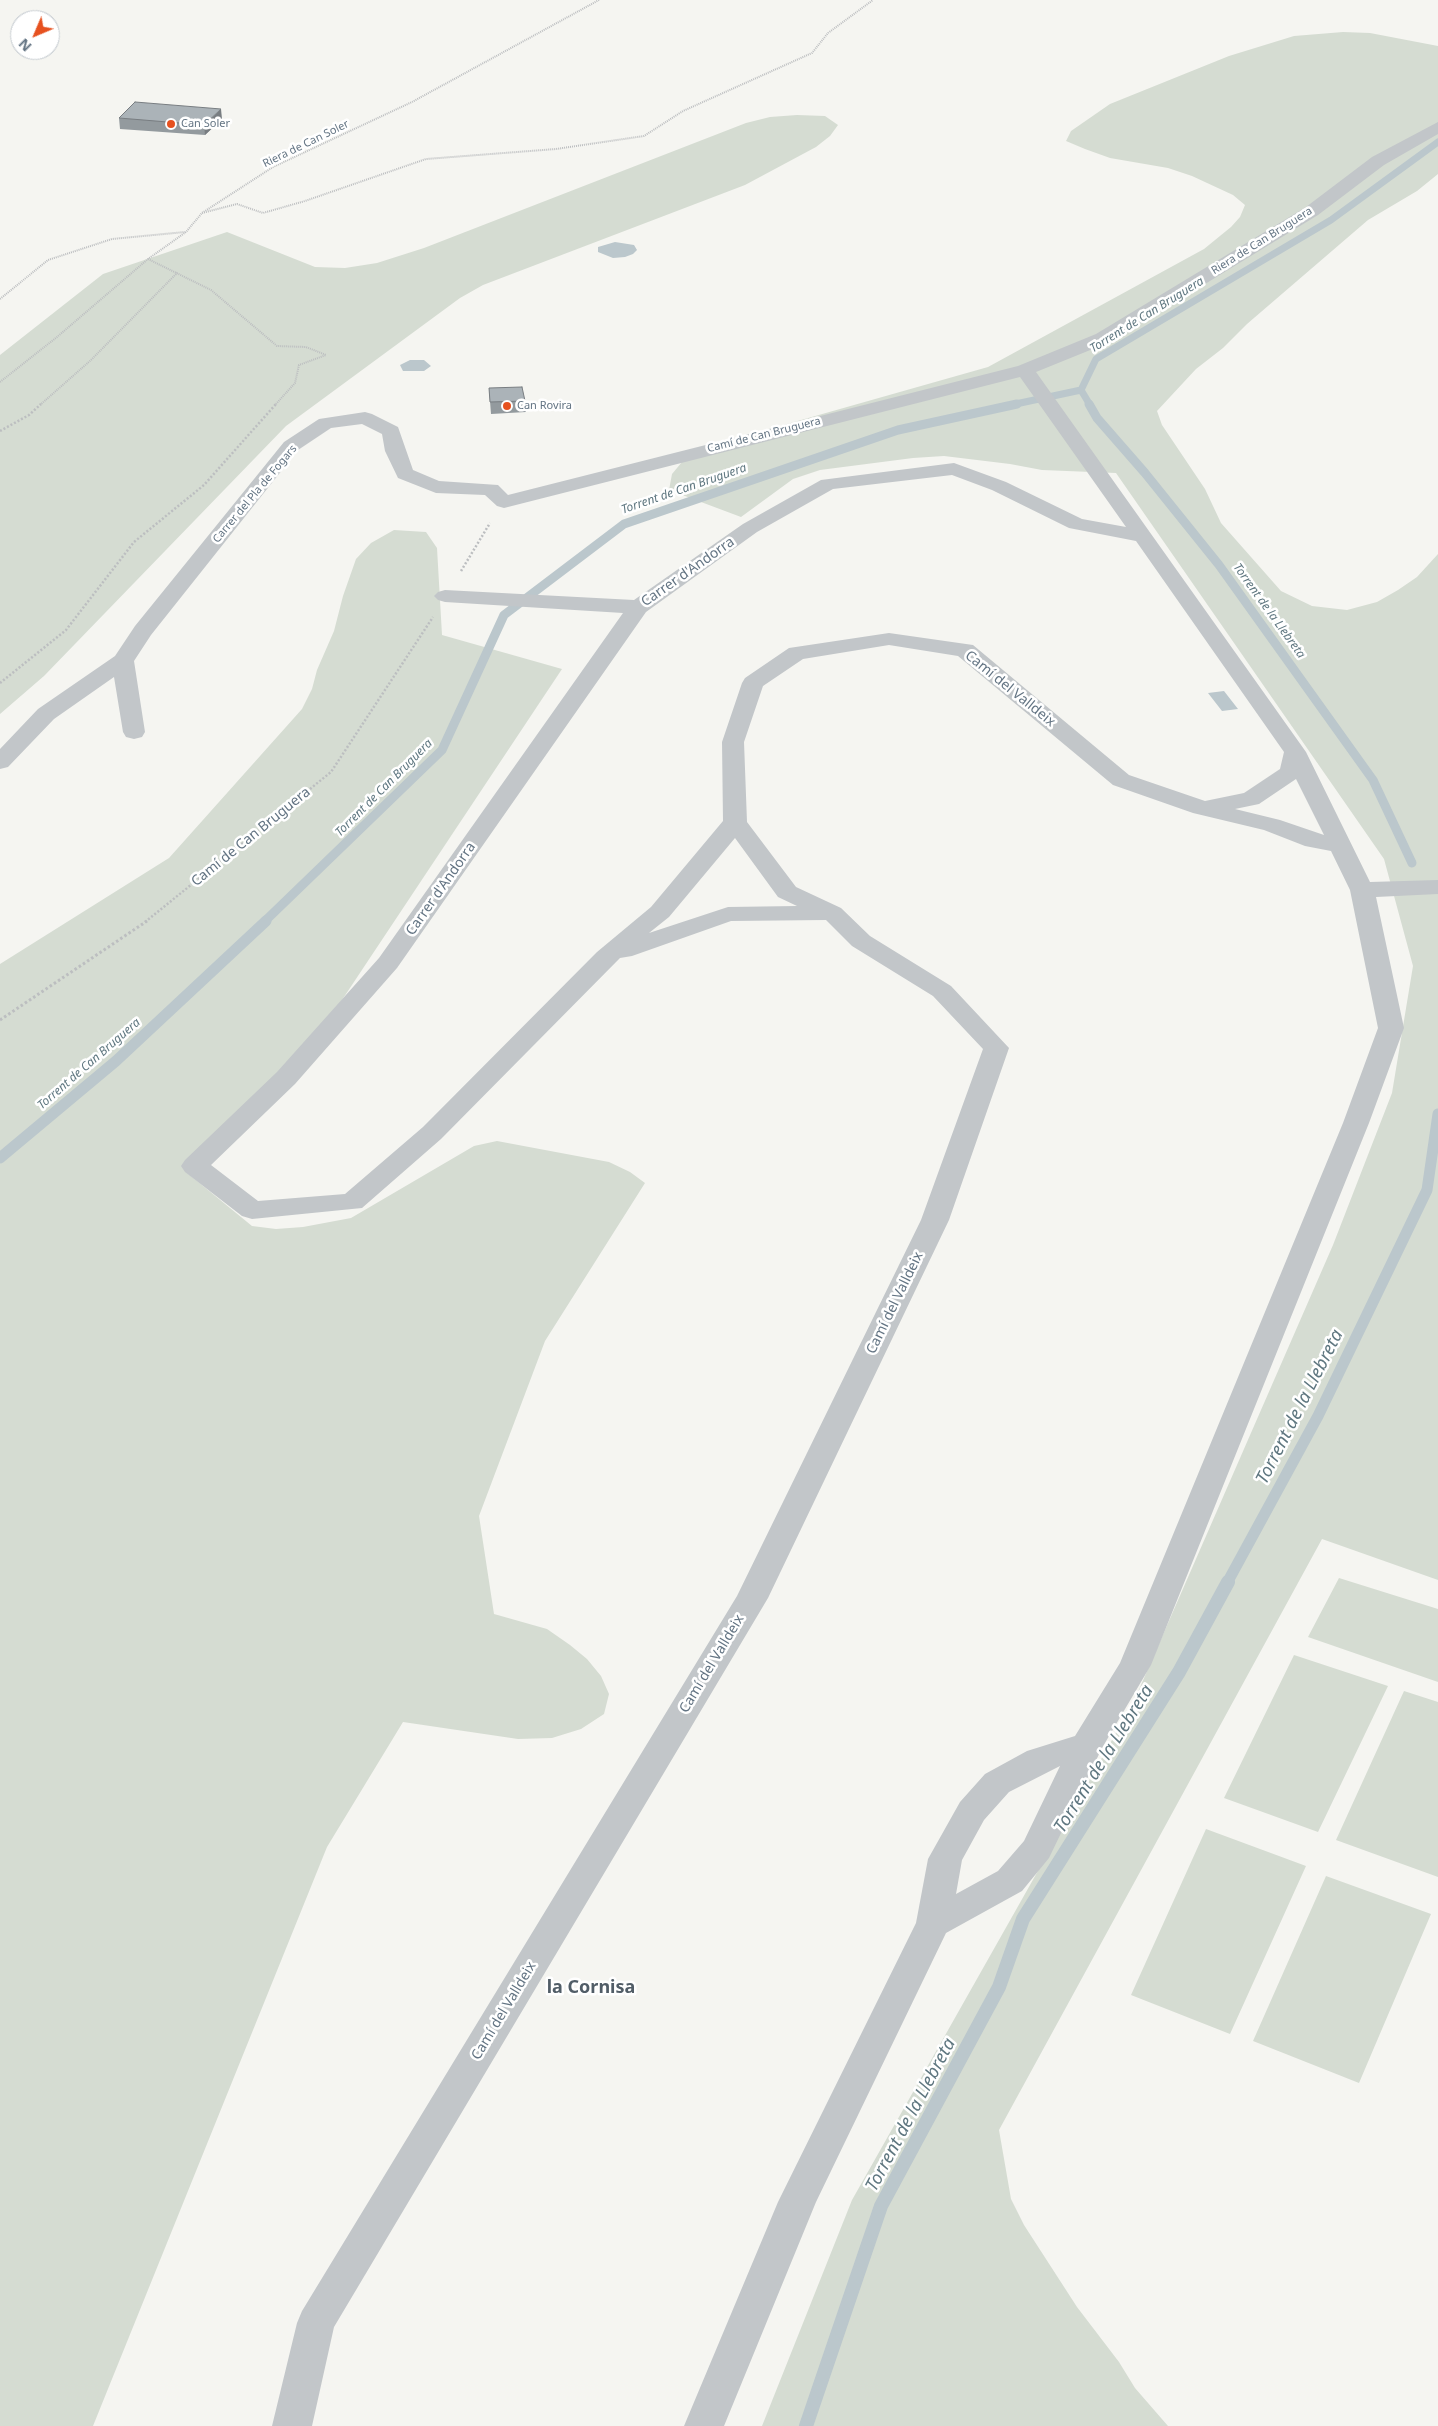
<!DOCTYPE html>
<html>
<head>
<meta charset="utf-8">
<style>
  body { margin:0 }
  #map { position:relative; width:1438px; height:2426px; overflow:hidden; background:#f5f5f1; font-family:"Noto Sans",sans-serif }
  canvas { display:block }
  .north { position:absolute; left:10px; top:10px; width:50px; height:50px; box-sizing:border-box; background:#fff; border:1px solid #c1c7cd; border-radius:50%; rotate:225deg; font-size:14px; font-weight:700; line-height:20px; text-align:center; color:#637483 }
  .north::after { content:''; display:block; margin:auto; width:18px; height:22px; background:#e6511f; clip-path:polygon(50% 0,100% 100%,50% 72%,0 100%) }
</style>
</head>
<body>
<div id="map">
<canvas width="1438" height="2426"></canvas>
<div class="north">N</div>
</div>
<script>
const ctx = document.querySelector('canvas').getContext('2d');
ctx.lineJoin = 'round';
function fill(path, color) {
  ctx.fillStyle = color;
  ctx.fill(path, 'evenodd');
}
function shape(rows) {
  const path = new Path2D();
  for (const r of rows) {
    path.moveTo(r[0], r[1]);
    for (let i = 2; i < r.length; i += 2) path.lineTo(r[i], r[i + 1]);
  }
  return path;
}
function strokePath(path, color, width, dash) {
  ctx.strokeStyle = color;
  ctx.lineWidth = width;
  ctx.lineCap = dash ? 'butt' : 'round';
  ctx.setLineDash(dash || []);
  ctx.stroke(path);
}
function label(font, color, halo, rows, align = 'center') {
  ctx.font = font + ' "Noto Sans",sans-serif';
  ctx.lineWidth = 5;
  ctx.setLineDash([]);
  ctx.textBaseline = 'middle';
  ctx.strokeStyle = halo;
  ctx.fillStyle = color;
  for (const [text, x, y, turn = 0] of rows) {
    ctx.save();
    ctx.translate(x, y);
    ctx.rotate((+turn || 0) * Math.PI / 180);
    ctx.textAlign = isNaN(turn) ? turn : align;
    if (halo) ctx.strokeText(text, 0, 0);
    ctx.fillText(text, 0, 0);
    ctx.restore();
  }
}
const green = shape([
  [1343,32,1370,33,1438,46,1438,174,1417,191,1368,220,1247,324,1223,348,1196,369,1157,411,1162,425,1205,489,1221,523,1281,591,1312,606,1347,610,1377,602,1398,590,1417,577,1438,554,1438,1580,1322,1539,999,2130,1011,2199,1024,2225,1077,2307,1119,2362,1135,2388,1168,2426,762,2426,852,2200,1134,1701,1333,1245,1392,1093,1413,966,1384,859,1116,473,1042,470,1010,464,944,456,913,458,820,470,793,479,741,517,669,490,672,474,687,456,713,445,988,367,1204,249,1231,227,1240,217,1245,205,1233,195,1192,176,1168,168,1110,158,1085,149,1066,141,1071,131,1110,104,1229,56,1294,36],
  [797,115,825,116,838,125,830,136,816,147,745,185,483,285,460,298,286,426,44,676,0,714,0,355,103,274,227,232,315,267,345,268,377,263,424,248,746,123,770,117],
  [394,530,426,532,437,548,442,635,562,669,332,1015,186,1172,252,1226,276,1229,303,1227,351,1218,474,1146,497,1141,609,1162,630,1172,645,1183,545,1341,479,1516,494,1614,547,1629,570,1645,587,1659,601,1676,609,1694,604,1714,581,1729,552,1738,518,1739,403,1722,327,1847,93,2426,0,2426,0,964,169,858,302,709,312,689,317,670,334,631,343,596,356,559,371,543],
  [1339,1578,1438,1609,1438,1682,1308,1637],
  [1294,1655,1388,1686,1318,1832,1224,1798],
  [1404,1691,1438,1702,1438,1877,1336,1840],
  [1206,1829,1306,1866,1230,2034,1131,1995],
  [1326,1876,1431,1914,1359,2083,1253,2041]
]);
const water = shape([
  [615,242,634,245,637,250,633,254,625,257,613,258,598,252,598,247],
  [410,360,424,360,431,366,424,371,403,371,400,365],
  [1224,691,1238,709,1222,711,1208,693]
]);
const streamFar3 = shape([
  [1081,390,1090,405],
  [1011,405,1081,390,1096,359,1331,220,1438,142]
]);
const streamFar2 = shape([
  [1089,404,1097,418,1145,473,1219,565,1373,780,1412,863],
  [264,922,442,750,504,615,624,524,898,430,1017,404]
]);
const streamFar1 = shape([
  [0,1158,116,1061,266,921],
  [1227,1583,1318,1416,1427,1190,1438,1114]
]);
const stream = shape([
  [806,2426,881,2206,999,1987,1023,1919,1179,1672,1228,1582]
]);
const pathFar2 = shape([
  [202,213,237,204,263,213,305,201,426,159,556,149,644,136,683,111,812,53,828,33,873,0],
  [148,259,211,290,277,346,306,347,326,355,299,365,295,383,275,405],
  [0,299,48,260,112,239,185,232],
  [0,382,57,337,148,259,186,232,202,213,273,167,412,102,599,0],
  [40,405,91,360,178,272]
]);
const pathFar1 = shape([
  [0,431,29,415,41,404],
  [461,571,490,523],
  [0,683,66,630,134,542,204,485,276,404],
  [145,922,331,772,433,617]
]);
const path = shape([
  [0,1020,147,921]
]);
const minor = shape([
  [1438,122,1438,134,1384,165,1318,215,1110,342,1036,372,1306,752,1370,882,1438,880,1438,894,1376,897,1404,1028,1369,1123,1151,1665,1102,1748,1049,1858,1022,1891,946,1933,816,2202,724,2426,684,2426,778,2202,916,1923,928,1859,960,1802,985,1774,1027,1751,1075,1736,1120,1663,1343,1123,1378,1028,1350,890,1331,851,1305,846,1264,830,1193,813,1113,785,958,656,889,645,803,659,763,686,744,742,747,822,796,887,841,908,870,936,951,986,1009,1048,949,1220,768,1598,334,2327,312,2426,272,2426,297,2323,302,2311,737,1596,921,1220,983,1049,933,996,852,946,826,920,731,921,632,956,620,958,441,1139,362,1208,252,1219,242,1216,185,1172,181,1166,185,1160,277,1072,379,958,623,613,445,602,438,600,434,596,438,592,445,590,634,600,743,524,821,480,954,463,1006,482,1082,519,1126,527,1020,377,504,508,497,506,485,495,436,493,398,478,385,451,382,434,362,424,331,428,298,450,151,635,134,661,145,732,142,737,134,739,126,737,123,732,114,677,54,719,8,767,0,769,0,749,38,709,115,656,135,626,284,442,319,419,365,412,372,414,398,427,413,470,439,481,498,485,508,495,1018,366,1096,334,1306,207,1372,157,1438,122],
  [952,475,992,490,1069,528,1136,541,1284,752,1280,769,1244,793,1205,801,1129,775,973,645,889,633,789,648,745,678,742,683,722,742,723,821,651,907,597,952,423,1127,345,1194,258,1201,211,1165,295,1084,397,968,646,612,757,532,833,489,952,475],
  [1296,779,1324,835,1280,820,1235,809,1259,804,1296,779],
  [735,838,778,897,797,906,728,907,649,933,669,917,735,838],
  [1060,1766,1024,1841,998,1871,956,1894,962,1860,984,1820,1009,1792,1060,1766]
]);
const wall = shape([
  [119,118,222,119,205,135,120,129],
  [489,388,525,401,526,412,491,414]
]);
const shadedWall = shape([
  [221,109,222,119,205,135,204,125]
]);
const building = shape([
  [135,102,221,109,204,125,119,118,135,102],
  [522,387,525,401,490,402,489,388,522,387]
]);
const markers = [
  [171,124,5,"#e6511f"],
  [507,406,5,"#e6511f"]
];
const farPoinames = [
  ["Can Soler",181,124],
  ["Can Rovira",517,406]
];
const farStreetnames = [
  ["Riera de Can Soler",306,144,-26],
  ["Riera de Can Bruguera",1262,241,-32],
  ["Camí de Can Bruguera",764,435,-14],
  ["Carrer del Pla de Fogars",255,494,-50]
];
const farWaternames = [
  ["Torrent de Can Bruguera",1147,315,-32],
  ["Torrent de Can Bruguera",684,489,-19],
  ["Torrent de la Llebreta",1269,611,54],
  ["Torrent de Can Bruguera",384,788,-45],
  ["Torrent de Can Bruguera",89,1064,-41]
];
const streetNames = [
  ["Carrer d'Andorra",688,572,-35],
  ["Camí del Valldeix",1010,689,39],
  ["Camí de Can Bruguera",251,837,-39],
  ["Carrer d'Andorra",441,889,-55],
  ["Camí del Valldeix",895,1303,-64],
  ["Camí del Valldeix",712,1664,-59],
  ["Camí del Valldeix",504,2011,-59]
];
const nearWaternames = [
  ["Torrent de la Llebreta",1300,1407,-63],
  ["Torrent de la Llebreta",1104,1759,-58],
  ["Torrent de la Llebreta",911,2115,-62]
];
const nearNeighbourhoodnames = [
  ["la Cornisa",591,1988]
];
fill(green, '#d5dcd2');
fill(water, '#bbc7cc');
strokePath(streamFar3, '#bbc7cc', 7);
strokePath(streamFar2, '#bbc7cc', 9);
strokePath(streamFar1, '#bbc7cc', 11);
strokePath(stream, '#bbc7cc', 14);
strokePath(pathFar2, '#bcbec0', 2, [1, 1]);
strokePath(pathFar1, '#bcbec0', 2.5, [2, 2]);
strokePath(path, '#bcbec0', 3, [2.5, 2.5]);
fill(minor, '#c2c6c9');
fill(wall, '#939a9e');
fill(shadedWall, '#787d81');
fill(building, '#abb3b8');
strokePath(building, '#787d81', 1);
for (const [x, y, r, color] of markers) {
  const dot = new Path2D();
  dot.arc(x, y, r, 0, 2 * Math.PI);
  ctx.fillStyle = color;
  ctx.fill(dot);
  strokePath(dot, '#fff', 2);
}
label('11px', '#637483', '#fff', farPoinames, 'left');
label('11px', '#637483', '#fff', farStreetnames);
label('italic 12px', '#5f7780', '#fff', farWaternames);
label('14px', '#637483', '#fff', streetNames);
label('italic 18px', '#5f7780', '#fff', nearWaternames);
label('bold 18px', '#515d67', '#fff', nearNeighbourhoodnames);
</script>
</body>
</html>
